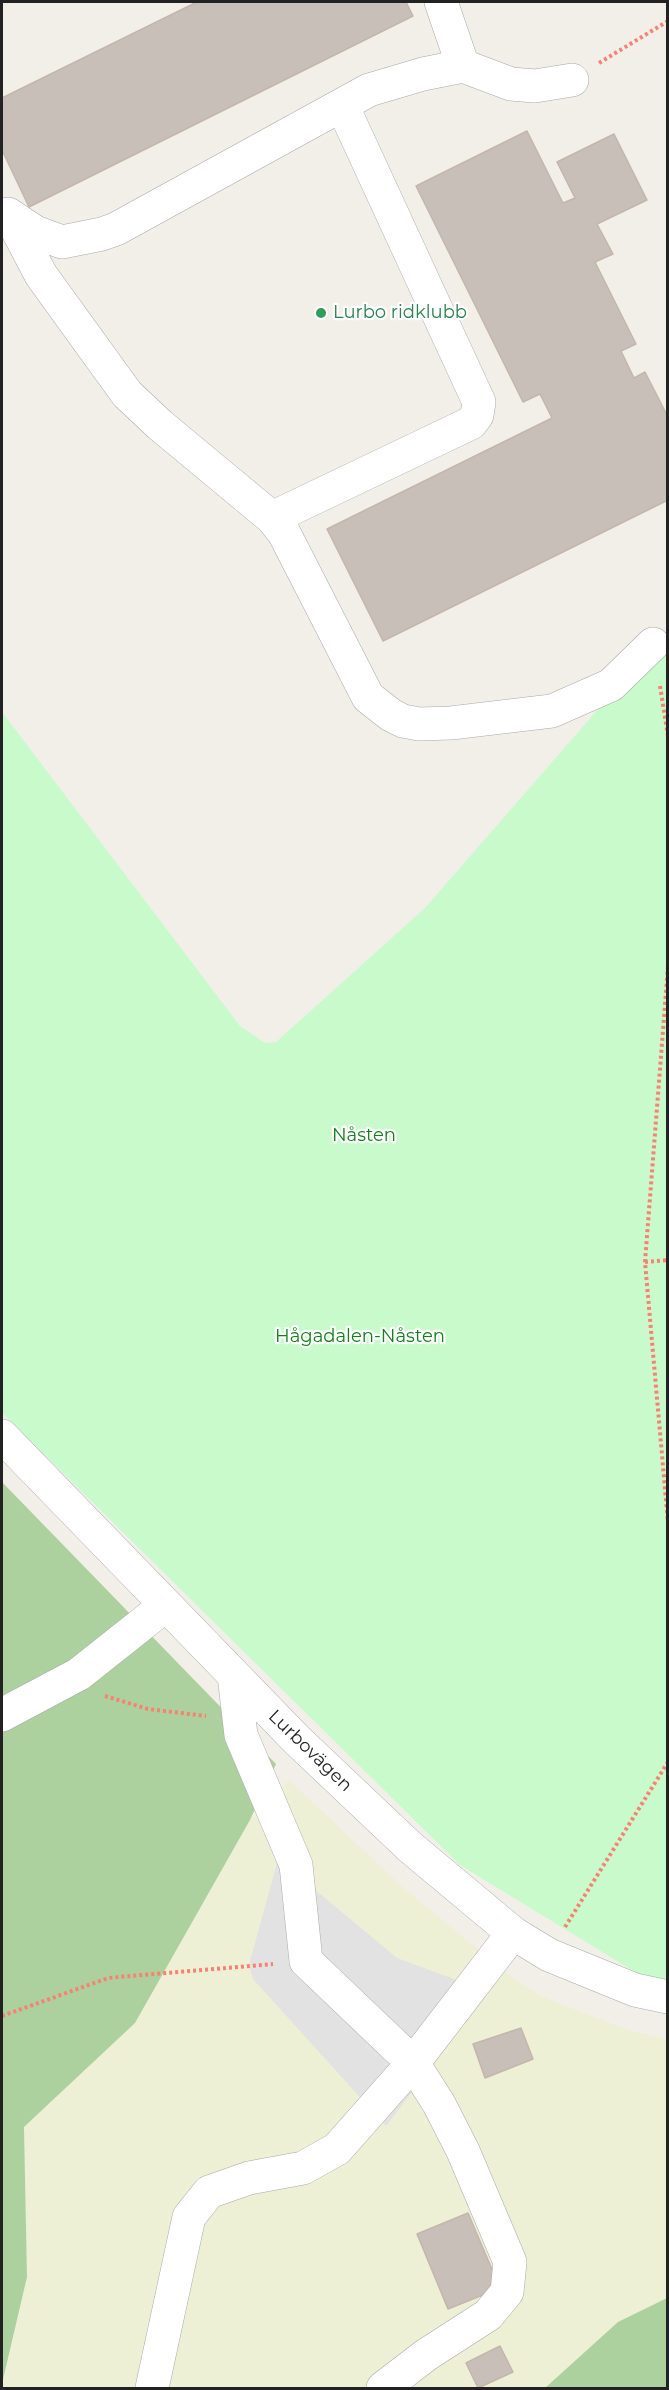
<!DOCTYPE html>
<html>
<head>
<meta charset="utf-8">
<style>
  body { margin:0 }
  #map { position:relative; width:669px; height:2390px; overflow:hidden; background:#f2efe9; font-family:Montserrat,sans-serif }
  canvas { display:block }
  .frame { position:absolute; inset:0; border:3px solid #222; pointer-events:none }
</style>
</head>
<body>
<div id="map">
<canvas width="669" height="2390"></canvas>
<div class="frame"></div>
</div>
<script>
const ctx = document.querySelector('canvas').getContext('2d');
ctx.lineJoin = 'round';
function fill(path, color) {
  ctx.fillStyle = color;
  ctx.fill(path, 'evenodd');
}
function shape(rows) {
  const path = new Path2D();
  for (const r of rows) {
    path.moveTo(r[0], r[1]);
    for (let i = 2; i < r.length; i += 2) path.lineTo(r[i], r[i + 1]);
  }
  return path;
}
function strokePath(path, color, width, dash) {
  ctx.strokeStyle = color;
  ctx.lineWidth = width;
  ctx.lineCap = dash ? 'butt' : 'round';
  ctx.setLineDash(dash || []);
  ctx.stroke(path);
}
function label(font, color, halo, rows, align = 'center') {
  ctx.font = font + ' Montserrat,sans-serif';
  ctx.lineWidth = 4.5;
  ctx.setLineDash([]);
  ctx.textBaseline = 'middle';
  ctx.strokeStyle = halo;
  ctx.fillStyle = color;
  for (const [text, x, y, turn = 0] of rows) {
    ctx.save();
    ctx.translate(x, y);
    ctx.rotate((+turn || 0) * Math.PI / 180);
    ctx.textAlign = isNaN(turn) ? turn : align;
    if (halo) ctx.strokeText(text, 0, 0);
    ctx.fillText(text, 0, 0);
    ctx.restore();
  }
}
const farmland = shape([
  [289,1780,403,1887,506,1973,541,1996,628,2030,667,2039,667,2298,618,2323,545,2388,2,2388,27,2277,24,2127,135,2023,250,1820]
]);
const forest = shape([
  [2,1482,276,1764,250,1820,135,2023,24,2127,27,2277,2,2384],
  [667,2298,667,2388,545,2388,618,2322]
]);
const park = shape([
  [667,630,667,1987,658,1986,460,1865,2,1413,2,712,240,1026,265,1043,276,1042,425,908]
]);
const parking = shape([
  [278,1859,397,1958,489,1992,386,2126,253,1979,249,1965]
]);
const building = shape([
  [197,2,406,2,413,16,29,207,2,150,2,98,197,2],
  [527,131,563,203,575,198,557,162,614,134,647,200,597,224,613,254,595,262,636,344,621,351,634,378,645,372,668,417,668,500,383,641,327,529,552,418,540,394,523,402,416,186,527,131],
  [521,2028,533,2059,485,2078,473,2044,521,2028],
  [468,2213,500,2288,448,2309,417,2234,468,2213],
  [500,2346,513,2372,478,2388,466,2363,500,2346]
]);
const path = shape([
  [599,63,668,21],
  [660,686,668,736],
  [668,966,645,1262,668,1523],
  [645,1262,668,1260],
  [105,1696,148,1709,206,1716],
  [565,1927,668,1762],
  [2,2016,108,1978,273,1964]
]);
const minor = shape([
  [463,66,511,84,535,86,572,80],
  [8,214,35,232,62,242,102,234,116,229,369,90,423,74,463,66,441,2],
  [10,216,41,275,127,394,160,425,272,518,284,533,368,697,391,715,403,721,419,724,451,723,552,711,611,685,653,644],
  [272,518,471,423,477,415,479,402,342,105],
  [2,1436,297,1740,410,1847,513,1933,549,1955,635,1990,668,1997],
  [234,1675,241,1735,296,1865,306,1961,413,2063,439,2104,463,2151,510,2262,507,2292,488,2315,426,2355,383,2388],
  [2,1715,79,1674,166,1605],
  [152,2388,189,2217,209,2192,249,2178,303,2168,337,2149,413,2063,513,1933]
]);
const markers = [
  [321,313,6,"#2e9e5b"]
];
const leisureNames = [
  ["Lurbo ridklubb",333,313]
];
const parkNames = [
  ["Nåsten",364,1136],
  ["Hågadalen-Nåsten",360,1337]
];
const streetNames = [
  ["Lurbovägen",310,1751,44]
];
fill(farmland, '#eef0d5');
fill(forest, '#add19e');
fill(park, '#c8facc');
fill(parking, '#e2e2e2');
fill(building, '#c7bfb8');
strokePath(building, '#c4b6ab', 1.5);
strokePath(minor, '#a9a9a9', 34);
strokePath(path, '#fa8072', 4, [3, 3]);
strokePath(minor, '#fff', 33);
for (const [x, y, r, color] of markers) {
  const dot = new Path2D();
  dot.arc(x, y, r, 0, 2 * Math.PI);
  ctx.fillStyle = color;
  ctx.fill(dot);
  strokePath(dot, '#fff', 2);
}
label('18px', '#27864d', '#fff', leisureNames, 'left');
label('18px', '#0c8416', '#fff', parkNames);
label('18px', '#222', '#fff', streetNames);
</script>
</body>
</html>
